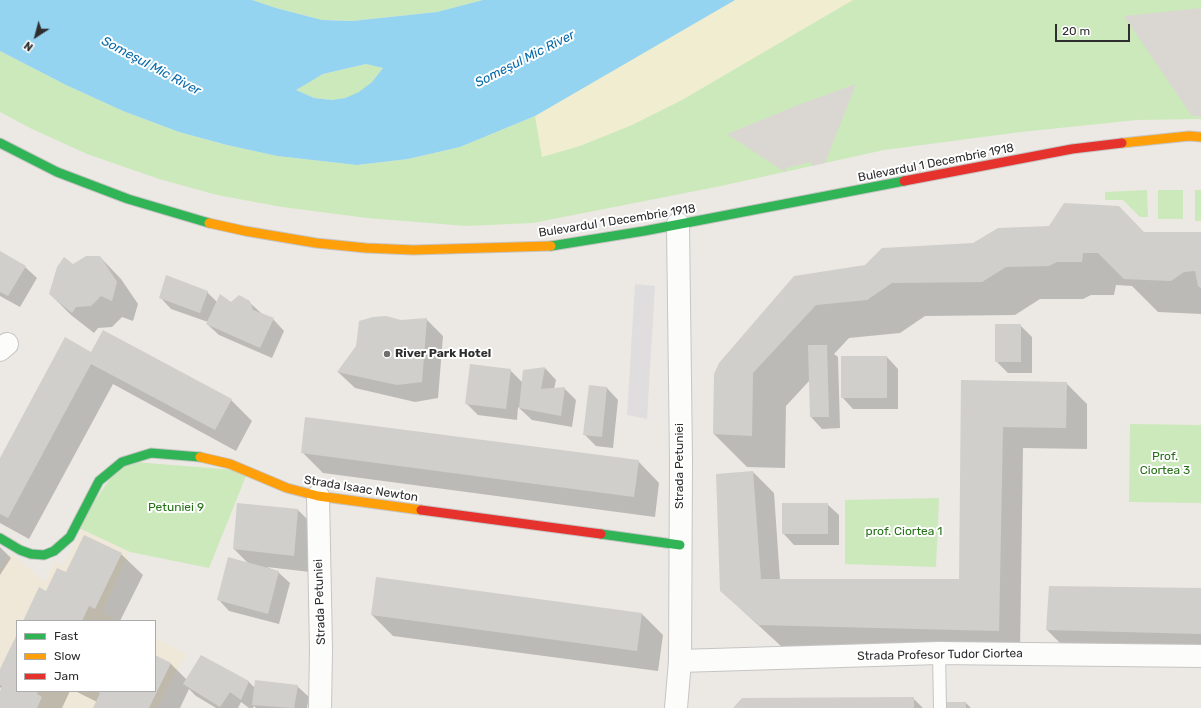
<!DOCTYPE html>
<html>
<head>
<meta charset="utf-8">
<style>
  body { margin:0 }
  #map { position:relative; width:1201px; height:708px; overflow:hidden; background:#ece9e4; font-family:Rubik,sans-serif }
  canvas { display:block }
  .legend { position:absolute; left:16px; top:620px; width:140px; height:72px; box-sizing:border-box; background:#fff; border:1px solid #ababab; margin:0; padding:5px 7px; list-style:none; font-size:12px; color:#2e2e2e }
  .legend li { display:flex; align-items:center; gap:8px; height:20px }
  .legend b { width:20px; border:1px solid #ababab }
  .north { position:absolute; left:16px; top:16px; width:40px; height:40px; -webkit-text-stroke:3px #fff; paint-order:stroke; rotate:216deg; font-size:11px; font-weight:700; line-height:16px; text-align:center; color:#2e2e2e }
  .north::after { content:''; display:block; margin:auto; width:14px; height:18px; background:#2e2e2e; clip-path:polygon(50% 0,100% 100%,50% 72%,0 100%) }
  .scale { position:absolute; left:1055px; top:24px; width:75px; height:18px; box-sizing:border-box; border:2px solid #2e2e2e; border-top:0; padding-left:5px; font-size:12px; line-height:14px; white-space:nowrap; color:#2e2e2e; -webkit-text-stroke:3px #fff; paint-order:stroke }
</style>
</head>
<body>
<div id="map">
<canvas width="1201" height="708"></canvas>
<ul class="legend">
<li><b style="height:5px;background:#30b455"></b>Fast</li>
<li><b style="height:5px;background:#ff9f0a"></b>Slow</li>
<li><b style="height:5px;background:#e5322d"></b>Jam</li>
</ul>
<div class="north">N</div>
<div class="scale">20 m</div>
</div>
<script>
const ctx = document.querySelector('canvas').getContext('2d');
ctx.lineJoin = 'round';
function fill(path, color) {
  ctx.fillStyle = color;
  ctx.fill(path, 'evenodd');
}
function shape(rows) {
  const path = new Path2D();
  for (const r of rows) {
    path.moveTo(r[0], r[1]);
    for (let i = 2; i < r.length; i += 2) path.lineTo(r[i], r[i + 1]);
  }
  return path;
}
function strokePath(path, color, width, dash) {
  ctx.strokeStyle = color;
  ctx.lineWidth = width;
  ctx.lineCap = dash ? 'butt' : 'round';
  ctx.setLineDash(dash || []);
  ctx.stroke(path);
}
function label(font, color, halo, rows, align = 'center') {
  ctx.font = font + ' Rubik,sans-serif';
  ctx.lineWidth = 4;
  ctx.setLineDash([]);
  ctx.textBaseline = 'middle';
  ctx.strokeStyle = halo;
  ctx.fillStyle = color;
  for (const [text, x, y, turn = 0] of rows) {
    ctx.save();
    ctx.translate(x, y);
    ctx.rotate((+turn || 0) * Math.PI / 180);
    ctx.textAlign = isNaN(turn) ? turn : align;
    if (halo) ctx.strokeText(text, 0, 0);
    ctx.fillText(text, 0, 0);
    ctx.restore();
  }
}
const industrial = shape([
  [635,284,655,286,647,419,627,415]
]);
const education = shape([
  [82,529,130,552,102,612,120,621,17,621,17,691,155,691,155,638,186,654,157,708,0,708,0,571,11,553,45,582,54,561,64,566]
]);
const green = shape([
  [252,0,483,0,437,12,352,21,322,20,276,8],
  [735,0,1201,0,1201,119,1137,120,1021,132,884,150,721,186,533,223,466,226,367,218,282,207,217,195,159,179,87,154,32,129,0,112,0,51,66,85,123,111,179,132,227,145,277,156,357,165,408,159,460,147,535,116],
  [366,64,383,68,372,82,359,93,345,98,333,100,314,98,295,90,323,74],
  [1147,190,1148,217,1140,217,1123,200,1105,200,1105,192],
  [1158,190,1183,190,1183,219,1158,219],
  [1195,190,1201,190,1201,221,1195,221],
  [1130,424,1201,425,1201,503,1129,502],
  [122,461,248,471,209,568,130,552,77,527],
  [939,498,936,567,845,564,845,500]
]);
const sand = shape([
  [735,0,853,0,682,100,632,125,580,146,542,157,535,116]
]);
const plaza = shape([
  [1201,8,1201,116,1192,116,1124,16],
  [856,84,825,163,812,166,811,162,786,168,786,172,785,172,727,134,803,103]
]);
const water = shape([
  [0,0,252,0,276,8,322,20,352,21,437,12,483,0,735,0,535,116,460,147,408,159,357,165,277,156,227,145,179,132,123,111,66,85,0,51],
  [366,64,383,68,372,82,359,92,345,98,332,100,314,98,296,90,323,74]
]);
const shadow = shape([
  [1144,233,1201,233,1201,314,1158,312,1132,286,1116,285,1114,295,1091,295,1083,299,1040,299,1015,315,925,316,900,333,849,338,834,354,838,357,840,428,822,429,811,417,810,380,786,406,785,468,747,467,714,434,794,277],
  [0,252,25,267,37,278,20,307,0,296],
  [100,257,121,279,138,304,133,321,122,317,112,327,98,328,94,333,71,315,50,294,73,265],
  [207,292,217,302,231,303,249,302,261,313,273,319,284,331,272,358,219,335,207,324,208,322,171,309,160,297],
  [426,319,443,336,438,398,415,402,355,388,338,372,357,346,401,321],
  [1020,325,1032,337,1032,373,1008,373,996,361],
  [91,353,231,400,252,421,236,451,113,384,29,539,0,523,0,460],
  [887,357,898,369,898,409,853,409,842,397],
  [545,368,556,380,554,389,564,388,576,400,572,427,532,420,518,407,517,420,478,415,466,403,510,370,522,382],
  [962,381,1066,383,1087,404,1087,449,1023,448,1020,651,781,646,721,591,753,472,774,493,780,580,960,580],
  [590,387,607,388,618,400,613,448,596,446,584,434],
  [302,452,638,461,659,483,655,517,323,473],
  [238,504,298,510,315,527,310,572,267,567,278,572,290,583,279,624,229,611,218,599,249,564,234,549],
  [827,504,839,515,839,545,794,545,783,533],
  [0,547,11,558,0,575],
  [121,554,143,575,120,621,24,621,47,592,66,574],
  [1201,589,1201,654,1068,651,1047,630],
  [642,614,663,635,658,671,393,636,372,615],
  [17,636,17,691,70,691,62,708,0,708,0,693,2,689,0,687,0,671],
  [155,656,170,663,187,680,249,682,255,688,297,686,309,697,307,708,256,708,254,706,253,708,249,708,241,702,238,708,216,708,196,696,189,689,180,708,94,708,97,702,75,691,155,691],
  [913,698,923,708,734,708],
  [966,703,971,708,947,708]
]);
const building = shape([
  [1064,203,1119,206,1144,232,1201,232,1201,288,1198,286,1195,271,1184,272,1171,281,1124,279,1098,253,1083,253,1082,262,1057,262,1049,266,1006,267,982,282,892,283,867,300,816,305,753,373,752,436,713,434,714,374,719,363,794,276,865,265,882,248,973,243,998,228,1049,226],
  [0,251,26,266,8,296,0,292],
  [86,256,100,256,117,282,112,301,101,296,91,306,76,307,72,313,49,294,57,267,64,257,73,264],
  [166,275,208,291,200,313,159,298],
  [220,294,231,302,239,295,250,301,253,310,274,318,260,348,206,324],
  [386,316,401,320,427,318,422,382,397,385,337,372,356,346,359,321,373,317],
  [995,324,1021,324,1021,362,995,362],
  [103,330,232,399,215,430,91,364,8,518,0,514,0,458,65,337,91,352],
  [808,345,827,345,829,417,810,417],
  [841,356,887,356,887,398,841,398],
  [470,364,511,369,506,409,465,404],
  [545,367,541,389,565,387,561,416,519,408,523,370],
  [961,380,1067,382,1066,428,1003,427,999,631,759,625,720,591,716,474,753,471,761,579,959,579],
  [589,385,607,387,602,437,583,435],
  [305,417,639,460,634,497,301,453],
  [237,503,298,509,294,556,233,549],
  [782,503,828,503,828,534,782,534],
  [84,535,122,553,95,609,89,606,82,621,23,621,39,587,46,591,57,568,66,572],
  [228,557,279,571,268,614,217,600],
  [376,577,642,613,637,651,371,615],
  [1049,586,1201,588,1201,634,1046,630],
  [17,634,17,691,38,691,37,694,42,697,37,708,0,708,0,691,2,686,0,685,0,669],
  [155,655,171,663,149,708,93,708,100,693,96,691,155,691],
  [201,655,249,681,241,700,230,692,220,707,183,684],
  [255,680,298,685,294,708,252,705],
  [914,697,914,708,733,708,742,698],
  [946,702,966,702,966,708,946,708]
]);
const lane = shape([
  [939,653,940,708]
]);
const street = shape([
  [0,350,7,344],
  [318,496,321,649,320,708],
  [680,661,939,653,1201,656],
  [676,708,680,661,681,461,678,224]
]);
const fast = shape([
  [0,143,57,172,128,199,209,223],
  [551,246,644,231,904,181],
  [601,534,680,545],
  [0,538,20,550,31,554,44,555,54,551,70,537,99,481,122,462,151,453,200,457]
]);
const slow = shape([
  [1122,143,1189,136,1201,137],
  [209,223,245,231,316,243,366,248,413,250,551,246],
  [200,457,230,464,287,488,318,496,421,510]
]);
const jam = shape([
  [904,181,1072,149,1122,143],
  [421,510,601,534]
]);
const markers = [
  [387,354,4,"#706f6e"]
];
const streetNames = [
  ["Bulevardul 1 Decembrie 1918",936,163,-11],
  ["Bulevardul 1 Decembrie 1918",617,221,-9],
  ["Strada Petuniei",680,466,-90],
  ["Strada Isaac Newton",361,489,9],
  ["Strada Petuniei",320,602,-92],
  ["Strada Profesor Tudor Ciortea",940,655,-1]
];
const poiNames = [
  ["River Park Hotel",395,354]
];
const parkNames = [
  ["Prof.",1165,457],
  ["Ciortea 3",1165,471],
  ["Petuniei 9",176,508],
  ["prof. Ciortea 1",904,532]
];
const waterNames = [
  ["Someşul Mic River",525,59,-27],
  ["Someşul Mic River",151,66,28]
];
fill(industrial, '#e0dddf');
fill(education, '#efe8d8');
fill(green, '#cce9bb');
fill(sand, '#f1edd1');
fill(plaza, '#dad7d2');
fill(water, '#94d4f1');
fill(shadow, '#0003');
fill(building, '#d1cfcb');
strokePath(lane, '#c6c5c5', 14);
strokePath(street, '#c6c5c5', 24);
strokePath(fast, '#c6c5c5', 11);
strokePath(slow, '#c6c5c5', 11);
strokePath(jam, '#c6c5c5', 11);
strokePath(lane, '#fcfcfb', 12);
strokePath(street, '#fcfcfb', 22);
strokePath(fast, '#30b455', 9);
strokePath(slow, '#ff9f0a', 9);
strokePath(jam, '#e5322d', 9);
for (const [x, y, r, color] of markers) {
  const dot = new Path2D();
  dot.arc(x, y, r, 0, 2 * Math.PI);
  ctx.fillStyle = color;
  ctx.fill(dot);
  strokePath(dot, '#fff', 1.5);
}
label('12px', '#2e2e2e', '#fff', streetNames);
label('bold 12px', '#2e2e2e', '#fff', poiNames, 'left');
label('12px', '#257216', '#fff', parkNames);
label('italic 13px', '#0569aa', '#fff', waterNames);
</script>
</body>
</html>
